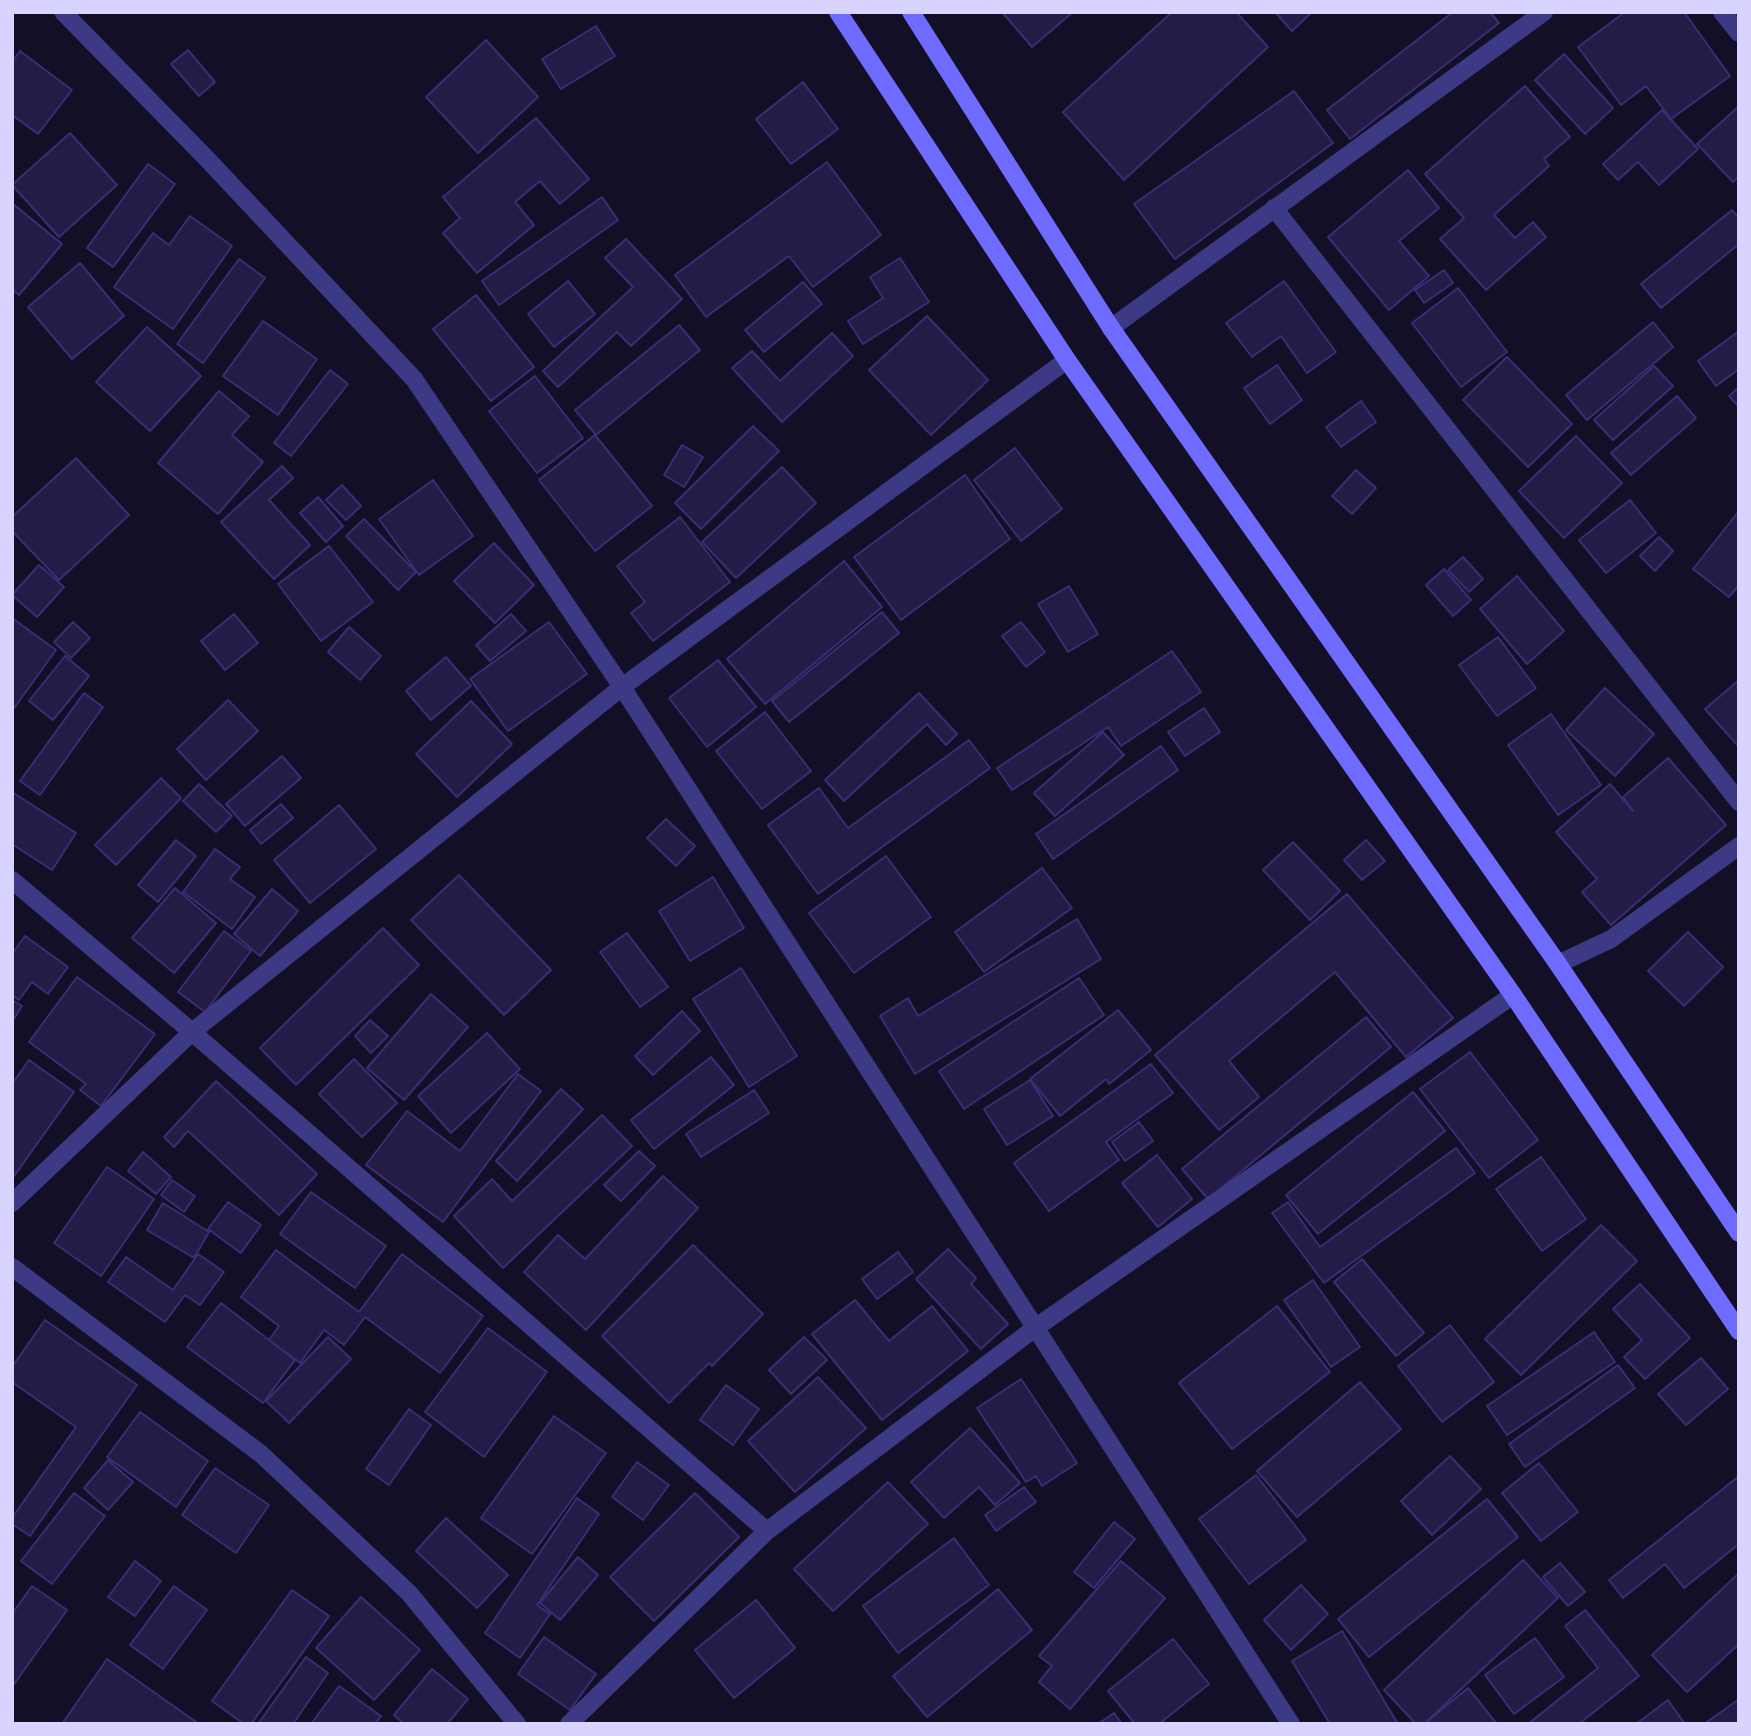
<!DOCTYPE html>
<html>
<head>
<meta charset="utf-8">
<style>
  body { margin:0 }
  #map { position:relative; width:1751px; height:1736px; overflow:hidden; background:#130f26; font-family:Figtree,sans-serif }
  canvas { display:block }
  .frame { position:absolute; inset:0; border:14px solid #d9d4ff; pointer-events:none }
</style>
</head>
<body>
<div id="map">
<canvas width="1751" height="1736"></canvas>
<div class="frame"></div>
</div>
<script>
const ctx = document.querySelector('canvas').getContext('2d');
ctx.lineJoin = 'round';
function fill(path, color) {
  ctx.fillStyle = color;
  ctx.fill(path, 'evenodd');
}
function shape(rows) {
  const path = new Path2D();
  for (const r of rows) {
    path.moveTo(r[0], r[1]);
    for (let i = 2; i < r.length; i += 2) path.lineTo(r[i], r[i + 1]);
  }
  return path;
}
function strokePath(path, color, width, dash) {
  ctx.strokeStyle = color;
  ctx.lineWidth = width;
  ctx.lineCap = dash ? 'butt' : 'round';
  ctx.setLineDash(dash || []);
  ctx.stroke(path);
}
const building = shape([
  [1002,12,1073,12,1032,47,1002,12],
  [1172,12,1236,12,1268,47,1124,180,1063,112,1172,12],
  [1275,12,1312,12,1292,31,1275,12],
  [1453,12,1490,12,1499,23,1350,139,1327,110,1453,12],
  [1625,12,1684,12,1730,76,1671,119,1646,86,1621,105,1578,47,1625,12],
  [596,26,615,56,561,89,542,59,596,26],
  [486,40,538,97,478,153,426,97,486,40],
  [188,50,215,82,199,96,171,64,188,50],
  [20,51,72,90,38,134,12,115,12,62,20,51],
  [1564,54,1613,108,1585,134,1535,80,1564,54],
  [803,82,838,129,791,164,756,119,803,82],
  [1525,86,1570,137,1544,159,1549,166,1494,215,1515,238,1533,222,1546,237,1486,290,1440,239,1464,218,1425,174,1525,86],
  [1294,91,1333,143,1175,259,1134,204,1294,91],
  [1739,106,1739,176,1733,182,1697,144,1739,106],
  [1662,110,1698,149,1659,185,1638,162,1618,180,1603,164,1662,110],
  [536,118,589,179,560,204,540,181,515,202,534,225,477,273,443,233,460,218,443,197,536,118],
  [70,133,117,185,59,237,12,185,70,133],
  [827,162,881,235,813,287,789,256,706,317,675,275,827,162],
  [148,164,175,184,113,267,87,248,148,164],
  [1408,170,1439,208,1399,241,1429,276,1389,310,1328,237,1408,170],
  [602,197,618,220,499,305,482,281,602,197],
  [12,203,62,244,19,295,12,289,12,203],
  [1732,210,1739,218,1739,244,1661,308,1641,284,1732,210],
  [190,216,232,246,173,329,114,287,153,233,169,245,190,216],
  [626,239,682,299,631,346,617,332,558,387,543,371,633,287,605,258,626,239],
  [900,258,929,302,863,344,848,321,883,298,870,277,900,258],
  [239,259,265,278,203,363,177,344,239,259],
  [80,263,124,316,72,359,28,307,80,263],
  [1444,270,1453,283,1424,303,1415,290,1444,270],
  [568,281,595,314,554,347,528,314,568,281],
  [1284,281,1336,352,1307,373,1281,336,1252,357,1226,323,1284,281],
  [803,282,822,304,764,352,745,330,803,282],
  [1458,288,1507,352,1461,387,1412,323,1458,288],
  [476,295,534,367,491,401,433,329,476,295],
  [927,316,988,380,931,435,869,370,927,316],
  [263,321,317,359,278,415,223,376,263,321],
  [1653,322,1673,347,1587,420,1566,395,1653,322],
  [679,325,700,350,596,435,575,410,679,325],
  [147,327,201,376,150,431,96,382,147,327],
  [1739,331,1739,369,1716,386,1698,361,1739,331],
  [832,333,853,356,782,422,732,368,752,351,780,381,832,333],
  [1507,357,1572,424,1528,467,1463,400,1507,357],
  [1277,365,1302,400,1270,424,1244,388,1277,365],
  [1654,366,1673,386,1613,440,1594,420,1654,366],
  [330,370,348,384,291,456,274,443,330,370],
  [535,376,583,438,537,473,489,411,535,376],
  [1739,387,1739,407,1729,396,1739,387],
  [219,391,249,416,232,435,263,462,218,514,158,463,219,391],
  [1677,396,1696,418,1631,475,1611,453,1677,396],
  [1361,401,1376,422,1341,447,1326,427,1361,401],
  [753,426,779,451,701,529,675,503,753,426],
  [595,435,652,506,595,551,539,480,595,435],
  [1576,436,1622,483,1564,538,1519,491,1576,436],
  [682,445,703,457,684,487,664,475,682,445],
  [1015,448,1062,509,1021,541,974,480,1015,448],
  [76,458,129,515,59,580,12,531,12,517,76,458],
  [282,466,293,478,269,500,310,545,274,579,221,522,282,466],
  [782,467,816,503,736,578,702,542,782,467],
  [1356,470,1376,488,1352,514,1332,496,1356,470],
  [965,475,1010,539,901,620,854,557,965,475],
  [433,480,473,536,419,575,379,519,433,480],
  [342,485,361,506,346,520,326,500,342,485],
  [318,497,343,526,326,542,300,513,318,497],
  [1630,500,1656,533,1606,573,1579,540,1630,500],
  [1739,511,1739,585,1729,597,1693,569,1739,511],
  [680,517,730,582,653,641,631,613,645,602,617,566,680,517],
  [364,519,416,572,398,590,346,536,364,519],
  [1659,537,1673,551,1655,571,1640,556,1659,537],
  [494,543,534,585,495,623,454,581,494,543],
  [329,546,373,602,321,641,278,584,329,546],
  [1463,557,1483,579,1469,592,1448,570,1463,557],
  [844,561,882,607,765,704,727,659,844,561],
  [39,565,64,587,37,617,12,595,39,565],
  [1444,569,1471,600,1453,616,1426,585,1444,569],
  [1517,576,1564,631,1527,664,1480,609,1517,576],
  [1069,586,1098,634,1068,652,1038,604,1069,586],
  [882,612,899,633,789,722,772,701,882,612],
  [234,614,258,643,225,670,201,641,234,614],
  [511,614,526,631,490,661,476,645,511,614],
  [12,618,56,650,12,711,12,618],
  [73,622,90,638,71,658,54,642,73,622],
  [549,622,587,674,508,731,470,679,549,622],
  [1021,622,1045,652,1026,667,1002,636,1021,622],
  [349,627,381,656,360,680,328,652,349,627],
  [1498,637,1536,688,1497,716,1459,665,1498,637],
  [1172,651,1201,692,1121,746,1108,727,1012,790,997,768,1172,651],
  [65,656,89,676,53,720,29,701,65,656],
  [446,657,471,686,431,720,406,691,446,657],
  [718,660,756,707,707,747,669,698,718,660],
  [1739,680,1739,747,1705,709,1739,680],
  [1605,688,1654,734,1615,776,1566,730,1605,688],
  [84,693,103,707,40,795,20,781,84,693],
  [919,693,957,734,946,745,927,724,844,801,825,780,919,693],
  [228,700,258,731,206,780,177,749,228,700],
  [471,701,512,744,457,797,416,754,471,701],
  [1204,708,1220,732,1185,756,1168,732,1204,708],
  [765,712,811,771,762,809,716,751,765,712],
  [1551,714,1601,785,1558,815,1508,745,1551,714],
  [1103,732,1124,755,1055,816,1034,793,1103,732],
  [969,740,990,768,818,894,768,825,819,788,848,828,969,740],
  [1161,746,1178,770,1053,859,1036,834,1161,746],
  [282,756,301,778,245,826,226,804,282,756],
  [1668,758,1726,825,1611,925,1582,892,1597,879,1556,832,1610,784,1633,811,1623,797,1668,758],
  [161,778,181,798,116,865,95,845,161,778],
  [199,784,232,816,216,832,183,801,199,784],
  [12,792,76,833,52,870,12,844,12,792],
  [281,804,293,818,261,844,250,830,281,804],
  [339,805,376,849,310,903,274,860,339,805],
  [666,819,695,846,676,866,647,838,666,819],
  [176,840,196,856,158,902,138,885,176,840],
  [1366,840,1385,861,1362,880,1344,860,1366,840],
  [1293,842,1340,891,1310,920,1263,870,1293,842],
  [215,849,240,867,230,879,255,897,232,929,183,892,215,849],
  [886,856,931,917,854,973,809,913,886,856],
  [1042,868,1072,908,984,972,955,932,1042,868],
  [459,875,551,970,504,1015,411,920,459,875],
  [713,877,744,928,690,961,659,911,713,877],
  [175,888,216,923,174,973,132,938,175,888],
  [272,889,298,911,260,956,234,934,272,889],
  [1347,894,1453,1018,1406,1057,1335,972,1229,1061,1259,1097,1219,1130,1155,1055,1347,894],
  [1077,919,1101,959,915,1074,880,1016,908,998,918,1016,1077,919],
  [383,928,419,965,296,1085,260,1048,383,928],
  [224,931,251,951,205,1012,178,992,224,931],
  [1688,932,1723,967,1684,1006,1648,971,1688,932],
  [627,933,668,987,640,1007,600,952,627,933],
  [25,936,68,967,48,994,32,982,19,1000,12,995,12,954,25,936],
  [741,968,797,1056,749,1087,693,999,741,968],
  [77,977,155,1034,101,1106,80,1090,86,1084,29,1042,77,977],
  [1079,978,1104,1015,964,1109,939,1071,1079,978],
  [431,994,468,1027,404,1100,367,1068,431,994],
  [12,1000,22,1006,12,1022,12,1000],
  [1118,1010,1151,1050,1109,1084,1106,1079,1060,1116,1030,1079,1118,1010],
  [682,1011,700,1031,653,1075,635,1056,682,1011],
  [1366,1017,1391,1047,1208,1199,1182,1169,1366,1017],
  [370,1020,388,1036,371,1053,355,1036,370,1020],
  [487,1033,520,1069,451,1133,418,1096,487,1033],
  [1470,1052,1538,1140,1489,1178,1420,1089,1470,1052],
  [711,1057,734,1085,654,1149,631,1120,711,1057],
  [354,1059,397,1103,362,1137,319,1094,354,1059],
  [29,1060,74,1092,12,1179,12,1084,29,1060],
  [1151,1064,1173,1093,1106,1142,1119,1160,1049,1211,1014,1163,1151,1064],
  [518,1074,541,1091,443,1222,366,1165,407,1111,460,1151,518,1074],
  [1030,1080,1053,1116,1007,1145,984,1109,1030,1080],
  [216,1081,317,1174,279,1215,188,1131,174,1147,164,1137,216,1081],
  [561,1089,583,1109,517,1181,496,1161,561,1089],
  [754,1090,769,1113,701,1157,686,1134,754,1090],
  [1413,1092,1445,1131,1318,1234,1286,1195,1413,1092],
  [602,1115,632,1146,503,1268,454,1216,492,1179,512,1201,602,1115],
  [1139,1122,1153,1141,1125,1161,1112,1142,1139,1122],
  [1456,1148,1475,1173,1324,1283,1272,1213,1288,1202,1320,1247,1456,1148],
  [639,1151,655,1166,621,1201,604,1185,639,1151],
  [143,1152,171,1177,156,1194,128,1171,143,1152],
  [1157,1155,1192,1199,1158,1227,1122,1183,1157,1155],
  [1541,1157,1586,1219,1542,1251,1496,1189,1541,1157],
  [107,1167,154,1199,101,1276,54,1243,107,1167],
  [663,1176,698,1208,586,1330,524,1272,558,1235,585,1259,663,1176],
  [172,1180,195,1196,184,1212,161,1195,172,1180],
  [311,1192,386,1246,355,1288,280,1234,311,1192],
  [228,1202,261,1225,241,1253,208,1229,228,1202],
  [163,1203,209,1232,194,1258,147,1230,163,1203],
  [1601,1225,1637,1261,1521,1375,1485,1339,1601,1225],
  [693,1245,763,1314,712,1366,709,1363,669,1403,602,1336,693,1245],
  [948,1249,976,1278,971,1284,1008,1324,981,1349,916,1279,948,1249],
  [276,1250,359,1312,402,1254,483,1316,440,1373,365,1317,344,1345,324,1330,300,1363,269,1340,279,1326,241,1297,276,1250],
  [898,1252,913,1272,877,1299,862,1279,898,1252],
  [198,1254,224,1272,200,1305,185,1295,165,1322,108,1282,126,1257,173,1290,198,1254],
  [1362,1259,1424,1333,1396,1356,1334,1282,1362,1259],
  [1313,1280,1360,1347,1331,1367,1284,1300,1313,1280],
  [1640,1284,1690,1338,1645,1379,1624,1357,1642,1340,1613,1309,1640,1284],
  [855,1300,889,1341,932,1306,968,1351,882,1420,812,1334,855,1300],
  [221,1303,295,1360,263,1403,187,1347,221,1303],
  [1277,1306,1330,1372,1232,1449,1179,1383,1277,1306],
  [45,1320,137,1385,30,1536,12,1524,12,1518,76,1427,12,1382,12,1367,45,1320],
  [1450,1325,1494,1382,1442,1422,1398,1366,1450,1325],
  [488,1328,547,1372,484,1457,425,1412,488,1328],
  [1594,1332,1615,1362,1507,1435,1487,1406,1594,1332],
  [328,1337,351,1359,289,1423,266,1401,328,1337],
  [804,1337,827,1360,791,1394,769,1370,804,1337],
  [1701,1358,1728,1389,1686,1425,1658,1394,1701,1358],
  [1618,1365,1635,1388,1525,1467,1509,1444,1618,1365],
  [818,1377,866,1428,795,1492,748,1441,818,1377],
  [1021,1379,1077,1463,1042,1486,1036,1476,1026,1482,977,1408,1021,1379],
  [1360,1382,1401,1429,1297,1517,1257,1471,1360,1382],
  [726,1385,759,1409,733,1445,700,1420,726,1385],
  [409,1409,431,1425,389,1485,366,1469,409,1409],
  [140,1412,208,1461,176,1507,107,1457,140,1412],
  [554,1416,606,1453,532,1554,481,1518,554,1416],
  [970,1428,1020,1483,995,1505,979,1487,944,1518,911,1482,970,1428],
  [1450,1456,1481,1489,1432,1535,1401,1501,1450,1456],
  [108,1460,133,1482,108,1510,84,1488,108,1460],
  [637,1462,669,1485,643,1520,612,1497,637,1462],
  [1539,1463,1578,1512,1541,1541,1502,1493,1539,1463],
  [215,1468,269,1505,236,1553,182,1515,215,1468],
  [1256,1475,1306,1540,1249,1584,1199,1519,1256,1475],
  [1739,1476,1739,1544,1684,1588,1665,1564,1623,1598,1609,1580,1739,1476],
  [888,1482,928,1524,833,1611,794,1569,888,1482],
  [1024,1487,1036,1502,996,1531,985,1515,1024,1487],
  [74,1493,105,1516,52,1584,21,1561,74,1493],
  [695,1493,739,1537,654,1621,610,1577,695,1493],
  [577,1498,599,1514,537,1605,550,1614,520,1658,485,1633,577,1498],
  [1487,1499,1518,1537,1369,1657,1338,1619,1487,1499],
  [446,1518,508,1575,477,1608,416,1551,446,1518],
  [1114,1522,1135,1539,1094,1588,1074,1572,1114,1522],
  [954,1538,989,1585,898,1653,863,1606,954,1538],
  [578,1557,598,1575,560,1620,540,1603,578,1557],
  [1523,1560,1558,1598,1424,1724,1416,1724,1384,1690,1523,1560],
  [135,1561,161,1581,135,1616,108,1597,135,1561],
  [1121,1561,1165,1598,1070,1709,1039,1682,1052,1666,1039,1656,1121,1561],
  [1560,1563,1585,1592,1568,1606,1543,1577,1560,1563],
  [1739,1573,1739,1644,1687,1692,1652,1655,1739,1573],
  [1301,1585,1328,1614,1291,1650,1264,1620,1301,1585],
  [32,1586,67,1610,12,1687,12,1614,32,1586],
  [174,1586,207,1610,163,1669,130,1645,174,1586],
  [998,1589,1032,1630,927,1717,893,1676,998,1589],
  [292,1590,329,1616,251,1724,244,1724,212,1701,292,1590],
  [361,1597,420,1650,374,1700,316,1648,361,1597],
  [756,1600,795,1648,734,1698,695,1650,756,1600],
  [1585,1610,1639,1676,1579,1724,1528,1724,1598,1668,1565,1626,1585,1610],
  [1342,1631,1398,1724,1330,1724,1292,1661,1342,1631],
  [544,1637,596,1674,570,1710,518,1674,544,1637],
  [1535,1638,1564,1677,1514,1714,1485,1675,1535,1638],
  [1173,1639,1209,1684,1159,1724,1135,1724,1108,1691,1173,1639],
  [306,1657,328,1673,293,1724,258,1724,306,1657],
  [107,1659,199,1724,62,1724,107,1659],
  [432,1669,468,1699,447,1724,404,1724,394,1715,432,1669],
  [339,1686,381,1716,375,1724,311,1724,339,1686],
  [1468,1688,1497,1724,1424,1724,1468,1688],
  [1739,1699,1739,1724,1708,1724,1707,1722,1739,1699],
  [1668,1700,1685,1724,1636,1724,1668,1700],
  [1114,1713,1122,1724,1098,1724,1114,1713]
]);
const minor = shape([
  [63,12,208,160,414,379,622,687,1291,1724],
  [1722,12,1739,33],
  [1274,208,1739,802],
  [12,880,192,1032,767,1531],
  [1558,964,1611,939,1739,846],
  [12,1267,261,1454,409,1593,517,1724],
  [569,1724,767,1531,1035,1328,1513,995]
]);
const tertiary = shape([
  [1111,328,1544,12],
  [12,1203,192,1032,622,687,1067,360]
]);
const secondary = shape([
  [838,12,1067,360,1513,995,1739,1331],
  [911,12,1111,328,1558,964,1739,1233]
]);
fill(building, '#241b47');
strokePath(building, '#3b2d73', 2);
strokePath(minor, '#3d3a85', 18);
strokePath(tertiary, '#3d3a85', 18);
strokePath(secondary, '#6f6bff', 18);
</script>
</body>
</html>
